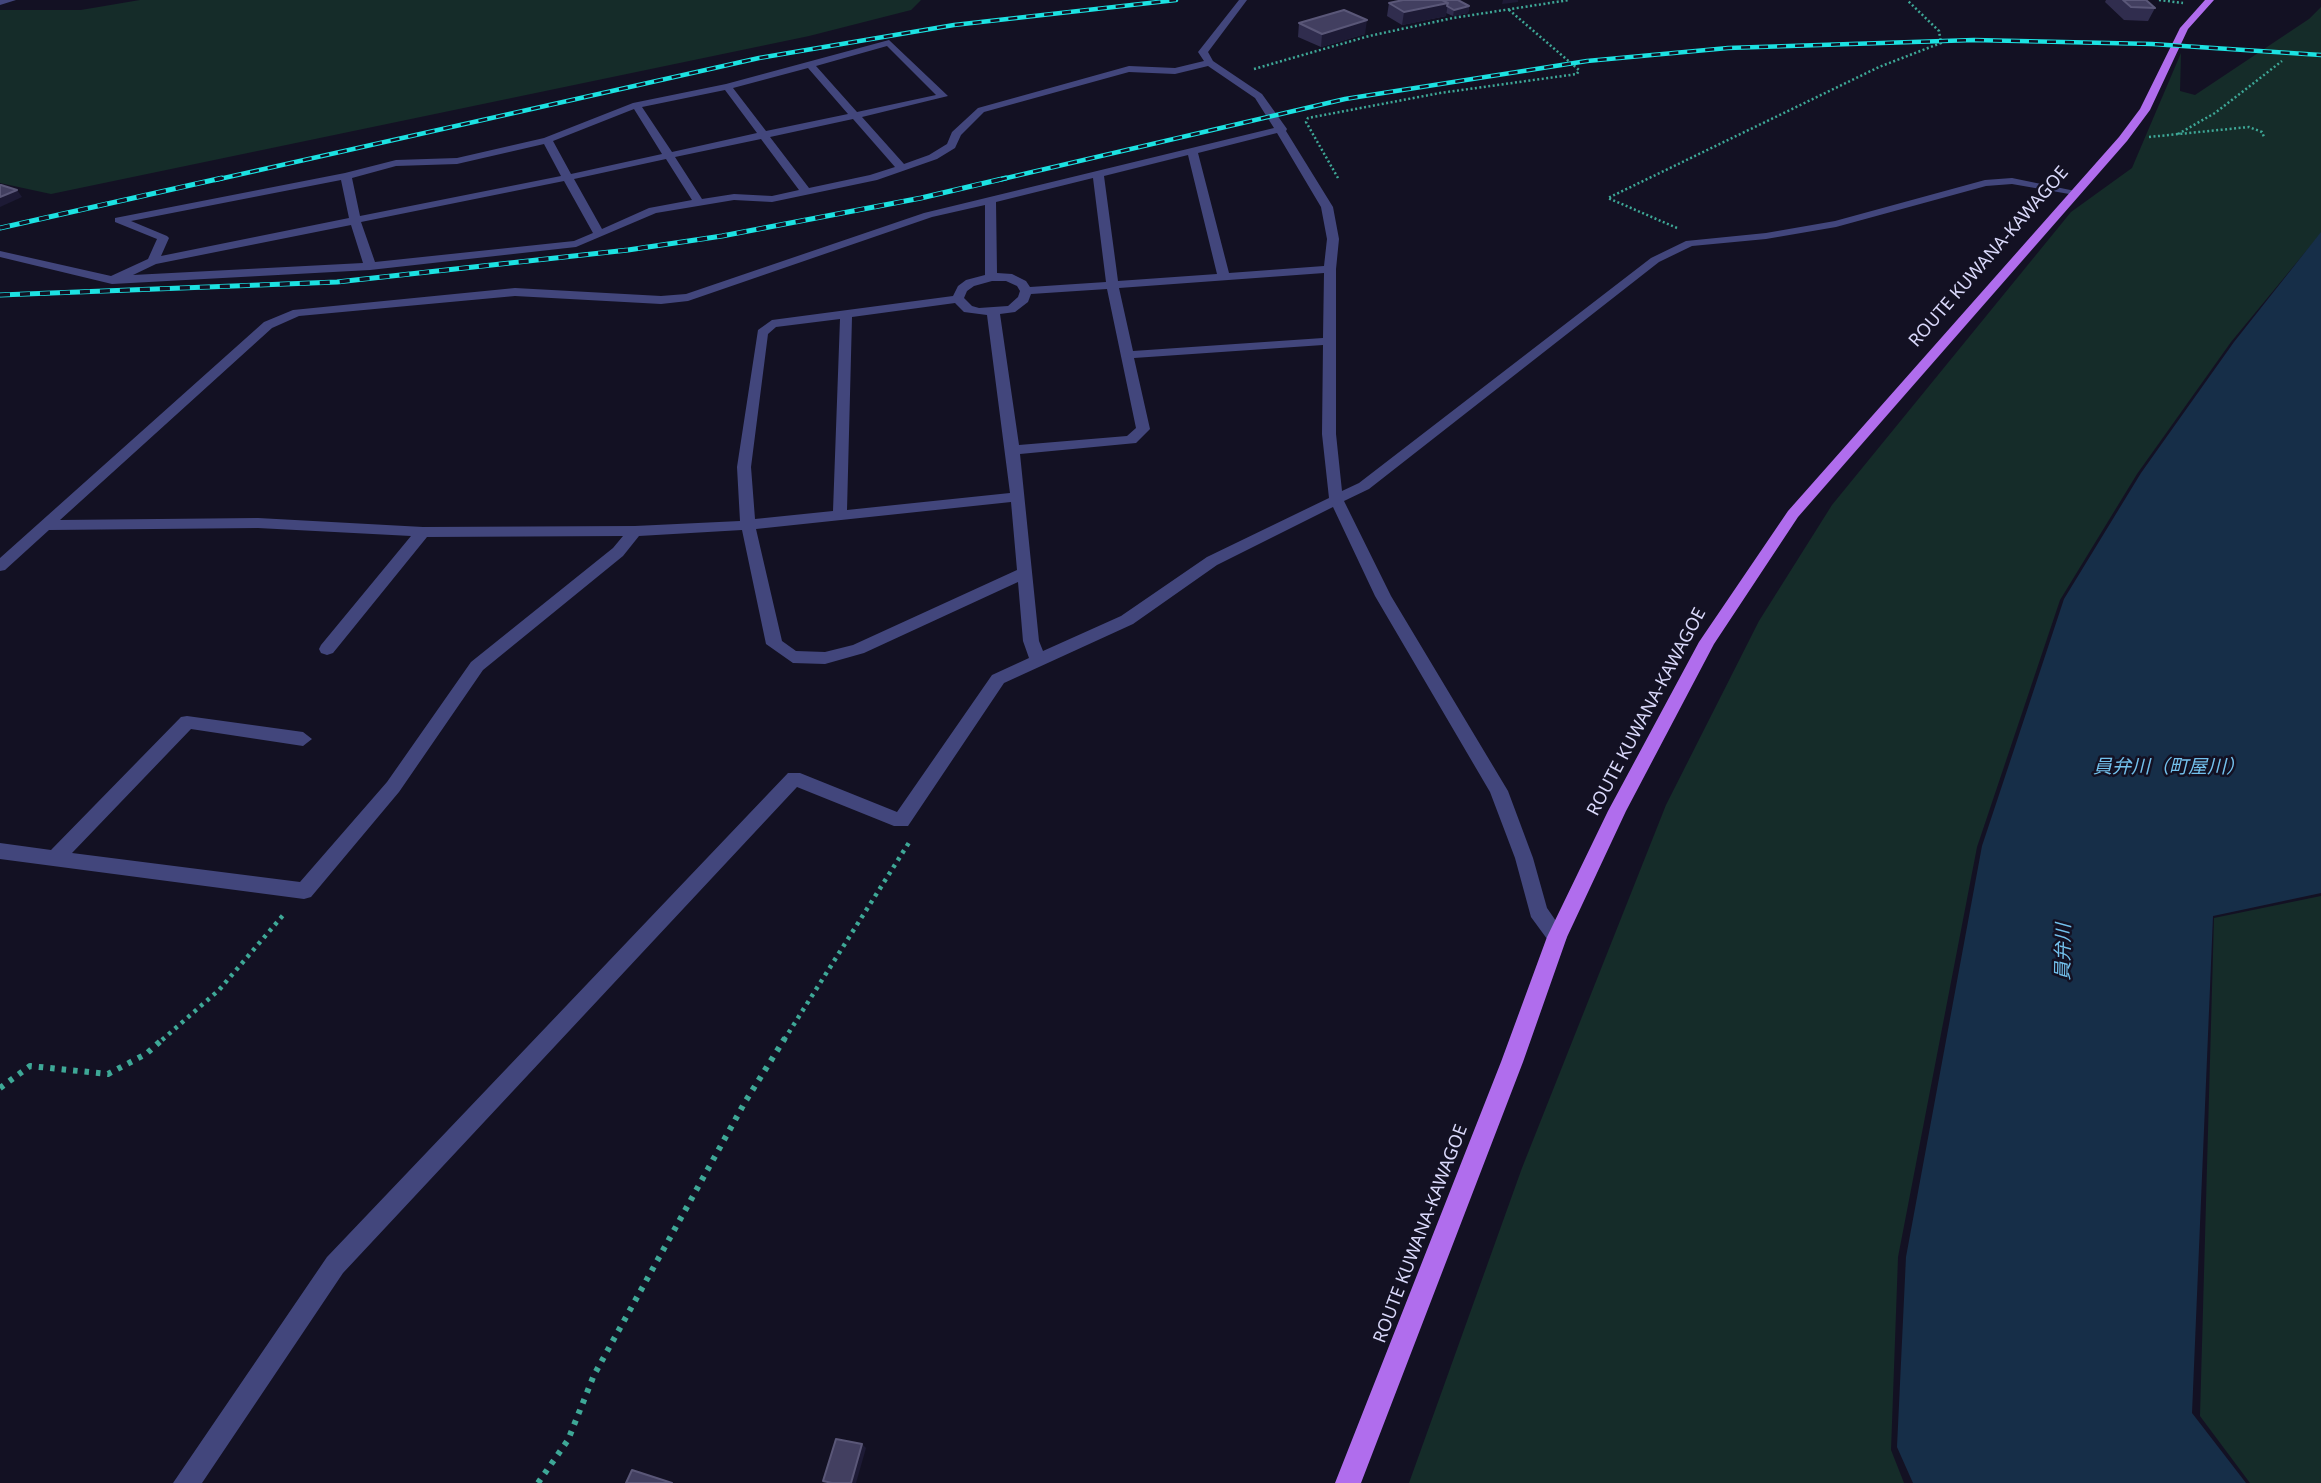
<!DOCTYPE html>
<html>
<head>
<meta charset="utf-8">
<style>
  body { margin:0 }
  canvas { display:block; background:#131123 }
</style>
</head>
<body>
<canvas width="2321" height="1483"></canvas>
<script>
const ctx = document.querySelector('canvas').getContext('2d');
ctx.lineJoin = 'round';
function fill(path, color) {
  ctx.fillStyle = color;
  ctx.fill(path, 'evenodd');
}
function shape(rows) {
  const path = new Path2D();
  for (const r of rows) {
    path.moveTo(r[0], r[1]);
    for (let i = 2; i < r.length; i += 2) path.lineTo(r[i], r[i + 1]);
  }
  return path;
}
function strokePath(path, color, width, dash) {
  ctx.strokeStyle = color;
  ctx.lineWidth = width;
  ctx.lineCap = dash ? 'butt' : 'round';
  ctx.setLineDash(dash || []);
  ctx.stroke(path);
}
function label(font, color, halo, rows, align = 'center') {
  ctx.font = font + ' "Noto Sans","Noto Sans JP",sans-serif';
  ctx.lineWidth = 5;
  ctx.setLineDash([]);
  ctx.textBaseline = 'middle';
  ctx.strokeStyle = halo;
  ctx.fillStyle = color;
  for (const [text, x, y, turn = 0] of rows) {
    ctx.save();
    ctx.translate(x, y);
    ctx.rotate((+turn || 0) * Math.PI / 180);
    ctx.textAlign = isNaN(turn) ? turn : align;
    if (halo) ctx.strokeText(text, 0, 0);
    ctx.fillText(text, 0, 0);
    ctx.restore();
  }
}
const green = shape([
  [140,0,921,0,911,10,809,36,51,194,0,183,0,10,81,10],
  [2321,7,2321,233,2231,342,2137,474,2060,600,1977,847,1898,1257,1891,1450,1904,1483,1409,1483,1522,1168,1666,805,1759,621,1832,505,2071,212,2132,168,2181,53,2180,91,2195,95,2309,19],
  [2321,896,2321,1483,2250,1483,2200,1416,2214,918]
]);
const water = shape([
  [2321,232,2321,893,2213,916,2192,1413,2246,1483,1913,1483,1897,1447,1906,1257,1982,846,2064,599,2141,473,2234,342]
]);
const pathFar2 = shape([
  [2159,0,2183,3],
  [1254,69,1369,36,1453,18,1569,0],
  [2178,134,2215,113,2282,61],
  [2149,137,2249,127,2262,132,2264,137],
  [1338,178,1306,122,1308,118,1440,93,1577,74,1579,70,1508,9],
  [1677,228,1608,198,1879,67,1941,43,1939,31,1907,0]
]);
const pathFar1 = shape([
  [162,1040,219,990,285,913],
  [784,1040,910,841]
]);
const path = shape([
  [0,1088,30,1066,108,1074,146,1054,164,1038],
  [538,1483,568,1440,594,1375,745,1102,785,1038]
]);
const minor = shape([
  [0,0,16,0,0,5,0,0],
  [1239,0,1247,0,1208,52,1213,61,1262,94,1287,129,1286,131,1333,207,1339,239,1336,269,1336,434,1342,491,1359,483,1651,258,1686,241,1766,233,1835,221,1985,180,2012,178,2080,192,2075,195,2012,184,1986,186,1836,227,1766,239,1692,246,1659,262,1369,489,1344,501,1391,596,1508,791,1533,858,1547,908,1567,937,1564,943,1557,946,1550,943,1531,917,1515,858,1490,792,1375,596,1333,507,1217,565,1133,624,1004,683,908,826,894,826,797,787,343,1273,202,1483,173,1483,327,1257,788,773,800,773,897,812,992,675,1029,658,1023,641,1018,582,864,653,825,664,793,663,766,644,742,530,639,536,623,556,483,670,399,792,311,897,304,899,0,859,0,843,51,850,181,717,187,716,303,732,312,739,303,746,191,729,72,853,300,882,387,782,471,662,613,548,623,536,427,537,333,653,327,655,321,653,319,649,321,645,411,536,258,528,49,530,5,570,0,571,0,558,264,322,293,310,515,288,661,296,686,294,924,213,1274,128,1255,98,1208,66,1175,74,1129,72,984,112,961,135,955,148,937,159,877,180,772,202,734,200,656,213,576,247,370,270,112,284,0,257,0,251,111,276,148,259,157,239,115,222,115,218,345,173,396,160,457,158,544,138,633,103,726,84,889,40,948,96,862,117,904,164,929,155,947,144,952,132,978,108,1129,66,1175,68,1204,61,1198,52,1239,0],
  [887,46,936,95,857,112,816,66,887,46],
  [808,68,848,114,766,131,733,88,808,68],
  [725,90,757,133,672,152,642,107,725,90],
  [634,109,662,154,571,174,553,141,634,109],
  [853,119,895,167,870,175,809,188,770,137,853,119],
  [1277,133,1321,207,1327,239,1324,266,1229,273,1198,153,1277,133],
  [761,139,799,190,772,196,734,194,702,199,675,157,761,139],
  [544,144,561,176,360,216,352,178,396,166,457,164,544,144],
  [1188,155,1217,274,1118,281,1104,176,1188,155],
  [666,159,692,200,649,208,602,229,574,179,666,159],
  [1093,178,1106,282,1030,287,1026,281,1012,274,997,273,996,202,1093,178],
  [341,180,349,218,161,256,169,238,167,236,131,221,341,180],
  [564,181,593,233,574,241,375,262,361,222,564,181],
  [985,205,985,275,966,280,958,286,953,296,772,320,758,330,737,467,740,521,635,526,423,527,258,518,60,520,272,328,299,316,515,296,661,304,688,301,932,217,985,205],
  [351,225,363,263,133,275,156,264,351,225],
  [1324,273,1323,338,1133,351,1119,288,1324,273],
  [992,281,1006,281,1017,286,1020,291,1018,297,1008,306,979,308,972,306,964,298,967,291,974,286,992,281],
  [1107,289,1136,428,1127,436,1019,445,1000,314,1015,312,1028,302,1031,294,1107,289],
  [955,303,964,312,987,315,1010,493,847,510,852,317,955,303],
  [840,319,833,511,755,519,751,467,768,334,776,327,840,319],
  [1323,345,1322,434,1329,498,1207,557,1121,616,1043,651,1039,641,1020,454,1136,443,1150,429,1134,358,1323,345],
  [1011,502,1017,570,853,645,825,652,796,651,782,641,756,529,1011,502]
]);
const major = shape([
  [2205,0,2214,0,2188,29,2150,110,2127,141,1798,517,1714,644,1626,811,1567,937,1523,1062,1361,1483,1335,1483,1501,1062,1547,937,1608,811,1699,642,1788,511,2119,137,2140,109,2180,28,2205,0]
]);
const railFar1 = shape([
  [215,180,759,58,954,25,1176,0],
  [998,180,1345,99,1587,61,1728,48,1974,40,2152,44,2321,55]
]);
const rail = shape([
  [0,228,222,178],
  [0,295,337,282,628,250,722,236,921,198,1006,178]
]);
const wall = shape([
  [2106,0,2146,0,2155,8,2148,21,2124,20,2105,2],
  [1389,3,1469,6,1468,13,1453,16,1446,13,1446,16,1402,25,1387,16],
  [1299,23,1365,34,1321,47,1298,37]
]);
const shadedWall = shape([
  [1503,0,1518,0,1518,2,1502,4],
  [1448,3,1446,16,1402,25,1404,12],
  [1469,6,1468,13,1453,16,1454,10],
  [1367,20,1365,34,1321,47,1322,34],
  [17,190,22,197,0,207,0,197],
  [862,1444,866,1448,856,1483,851,1483]
]);
const building = shape([
  [1403,0,1442,0,1448,3,1404,12,1389,3,1403,0],
  [1442,0,1458,0,1469,6,1454,10,1447,6,1448,3,1442,0],
  [2123,0,2146,0,2155,8,2131,7,2123,0],
  [1344,10,1367,20,1322,34,1299,23,1344,10],
  [0,185,1,185,17,190,0,197,0,185],
  [836,1439,862,1444,851,1483,832,1483,823,1481,836,1439],
  [632,1470,672,1483,626,1483,632,1470]
]);
const streetNames = [
  ["ROUTE KUWANA-KAWAGOE",1989,257,-49],
  ["ROUTE KUWANA-KAWAGOE",1647,712,-62],
  ["ROUTE KUWANA-KAWAGOE",1421,1234,-69]
];
const waterNames = [
  ["員弁川（町屋川）",2169,768],
  ["員弁川",2064,952,-89]
];
fill(green, '#152c29');
fill(water, '#162e48');
strokePath(pathFar2, '#3ea897', 2.5, [2, 2.5]);
strokePath(pathFar1, '#3ea897', 4.5, [3.5, 5]);
strokePath(path, '#3ea897', 6, [4.5, 7]);
fill(minor, '#42467c');
fill(major, '#b06ded');
strokePath(railFar1, '#1ce2e2', 4.5);
strokePath(rail, '#1ce2e2', 5);
strokePath(railFar1, '#131123', 2.5, [9]);
strokePath(rail, '#131123', 3.5, [10]);
fill(wall, '#302d4e');
fill(shadedWall, '#1d1a35');
fill(building, '#423f60');
strokePath(building, '#5a5778', 2);
label('18px', '#d9d8fa', '#131123', streetNames);
label('italic 19px', '#73c1ed', '#131123', waterNames);
</script>
</body>
</html>
